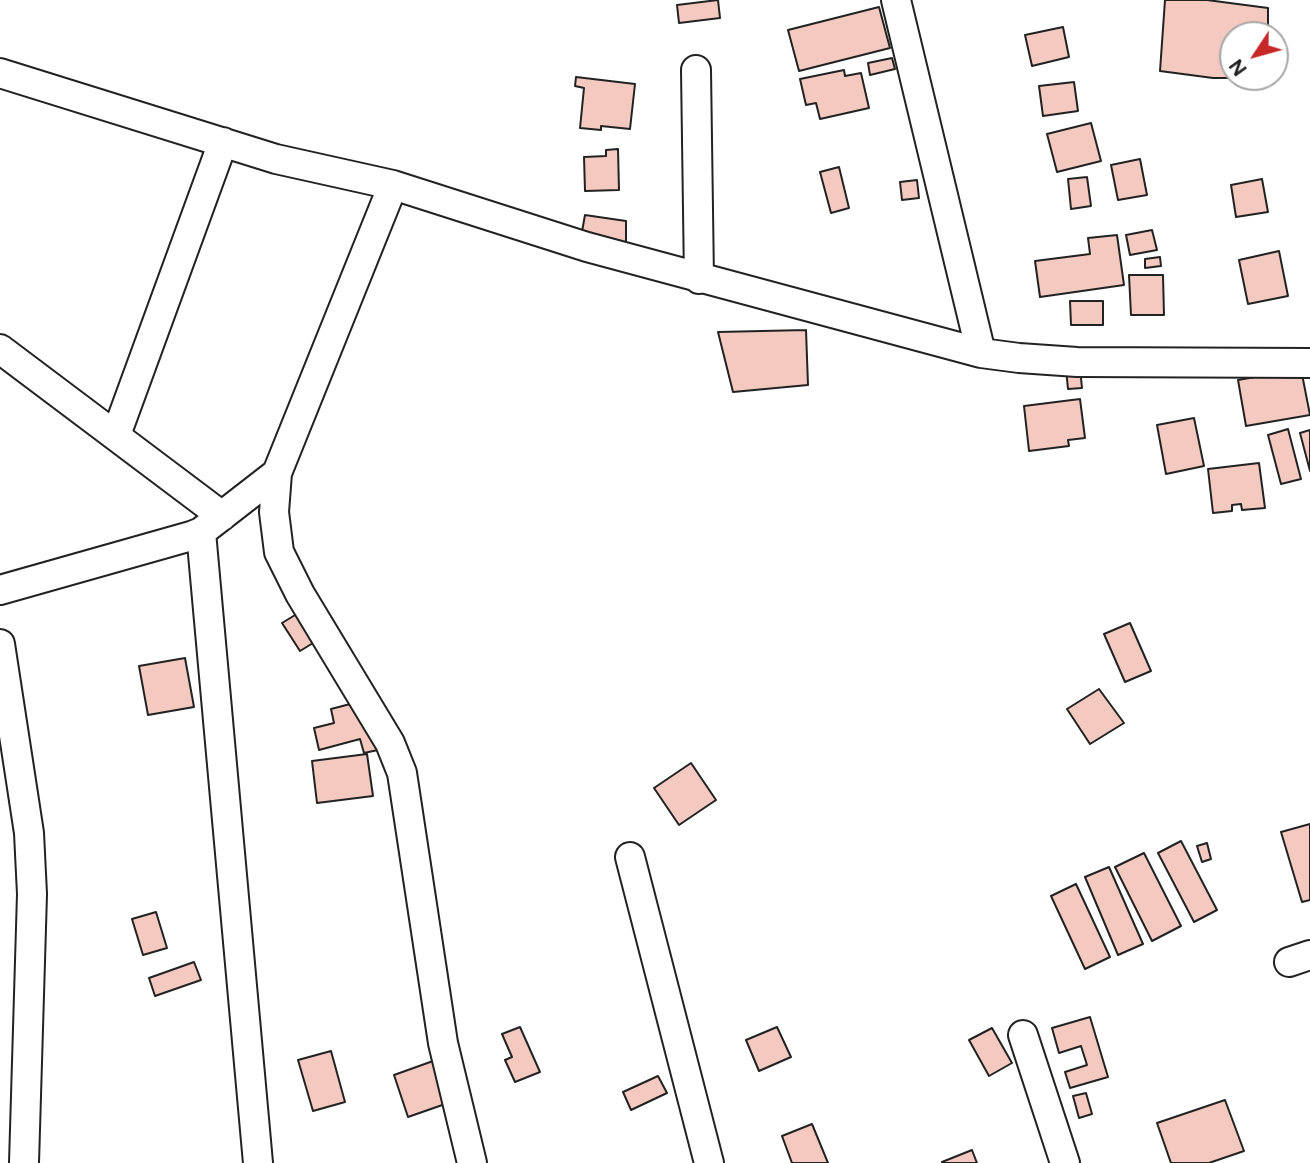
<!DOCTYPE html>
<html>
<head>
<meta charset="utf-8">
<style>
  body { margin:0 }
  #map { position:relative; width:1310px; height:1163px; overflow:hidden; background:#fff; font-family:Figtree,sans-serif }
  canvas { display:block }
  .north { position:absolute; left:1219px; top:21px; width:70px; height:70px; box-sizing:border-box; background:#fff; border:2px solid #a7a7a7; border-radius:50%; rotate:234deg; font-size:19px; font-weight:700; line-height:28px; text-align:center; color:#222 }
  .north::after { content:''; display:block; margin:auto; width:24px; height:32px; background:#c62828; clip-path:polygon(50% 0,100% 100%,50% 72%,0 100%) }
</style>
</head>
<body>
<div id="map">
<canvas width="1310" height="1163"></canvas>
<div class="north">N</div>
</div>
<script>
const ctx = document.querySelector('canvas').getContext('2d');
ctx.lineJoin = 'round';
function fill(path, color) {
  ctx.fillStyle = color;
  ctx.fill(path, 'evenodd');
}
function shape(rows) {
  const path = new Path2D();
  for (const r of rows) {
    path.moveTo(r[0], r[1]);
    for (let i = 2; i < r.length; i += 2) path.lineTo(r[i], r[i + 1]);
  }
  return path;
}
function strokePath(path, color, width, dash) {
  ctx.strokeStyle = color;
  ctx.lineWidth = width;
  ctx.lineCap = dash ? 'butt' : 'round';
  ctx.setLineDash(dash || []);
  ctx.stroke(path);
}
const building = shape([
  [718,0,720,18,679,23,677,5,718,0],
  [1165,0,1207,0,1268,8,1268,35,1233,35,1233,77,1269,78,1213,78,1160,71,1165,0],
  [879,7,890,48,799,71,788,30,879,7],
  [1063,27,1069,57,1032,66,1025,35,1063,27],
  [892,58,895,69,870,75,868,63,892,58],
  [844,70,845,76,861,73,869,108,820,119,816,103,806,105,800,79,844,70],
  [576,77,635,84,630,129,601,126,601,130,580,128,584,88,575,86,576,77],
  [1074,82,1078,111,1043,116,1039,86,1074,82],
  [1091,123,1101,161,1057,172,1047,134,1091,123],
  [618,149,619,190,585,191,584,157,606,156,606,150,618,149],
  [1140,159,1147,195,1118,200,1111,165,1140,159],
  [839,167,849,208,831,213,820,172,839,167],
  [1087,177,1091,206,1071,209,1068,179,1087,177],
  [1262,179,1268,212,1236,217,1231,185,1262,179],
  [917,180,919,198,902,200,900,182,917,180],
  [585,215,626,221,626,243,581,237,585,215],
  [1152,230,1157,250,1130,255,1126,235,1152,230],
  [1117,235,1124,285,1040,297,1035,261,1090,254,1088,238,1117,235],
  [1279,251,1288,296,1248,304,1239,260,1279,251],
  [1160,257,1161,266,1145,268,1145,259,1160,257],
  [1129,275,1163,275,1164,315,1131,315,1129,275],
  [1070,301,1103,301,1103,325,1071,325,1070,301],
  [806,330,808,385,733,392,718,332,806,330],
  [1080,368,1082,388,1068,389,1066,369,1080,368],
  [1301,369,1310,415,1246,426,1238,380,1301,369],
  [1080,399,1085,438,1068,440,1069,446,1029,451,1024,406,1080,399],
  [1194,418,1204,466,1166,474,1157,425,1194,418],
  [1288,429,1301,479,1281,484,1268,435,1288,429],
  [1310,430,1310,471,1300,433,1310,430],
  [1259,463,1265,508,1242,510,1241,504,1232,505,1232,511,1213,513,1208,469,1259,463],
  [300,612,318,640,300,651,282,623,300,612],
  [1130,623,1151,671,1125,682,1104,634,1130,623],
  [185,658,194,707,148,715,139,666,185,658],
  [1099,689,1124,723,1090,744,1067,709,1099,689],
  [354,703,358,717,368,715,378,750,364,753,360,739,319,750,314,728,334,723,331,709,354,703],
  [367,754,373,796,317,803,312,761,367,754],
  [691,763,716,800,679,825,654,788,691,763],
  [1310,824,1310,900,1302,902,1281,832,1310,824],
  [1181,841,1217,910,1194,922,1158,853,1181,841],
  [1207,843,1211,859,1202,862,1197,846,1207,843],
  [1144,853,1181,926,1152,941,1115,867,1144,853],
  [1109,867,1143,944,1118,955,1085,877,1109,867],
  [1076,884,1110,957,1085,969,1051,896,1076,884],
  [156,912,167,948,143,955,132,919,156,912],
  [194,962,201,980,155,996,149,978,194,962],
  [1090,1017,1108,1077,1070,1088,1065,1072,1087,1065,1081,1046,1059,1053,1052,1028,1090,1017],
  [520,1027,540,1072,515,1082,505,1060,512,1057,502,1034,520,1027],
  [777,1027,791,1057,759,1071,746,1040,777,1027],
  [992,1028,1012,1063,989,1076,969,1040,992,1028],
  [331,1051,345,1102,313,1111,298,1060,331,1051],
  [433,1061,448,1103,408,1117,394,1075,433,1061],
  [658,1076,667,1093,631,1110,623,1092,658,1076],
  [1086,1093,1092,1114,1079,1118,1073,1096,1086,1093],
  [1225,1100,1244,1151,1209,1163,1171,1163,1157,1123,1225,1100],
  [812,1124,828,1163,792,1163,782,1136,812,1124],
  [972,1150,977,1163,943,1163,942,1162,972,1150]
]);
const minor = shape([
  [896,0,981,353],
  [696,70,699,279],
  [0,73,276,159,393,185,587,247,981,353,1019,358,1077,362,1310,363],
  [393,185,277,473,274,512,279,552,300,594,390,743,402,773,443,1043,472,1163],
  [0,349,222,516],
  [116,435,223,142],
  [201,532,258,1163],
  [0,590,191,536,201,532,277,473],
  [0,644,29,833,32,894,24,1163],
  [630,857,709,1163],
  [1289,962,1310,955],
  [1023,1035,1065,1163]
]);
fill(building, '#f3c9c0');
strokePath(building, '#222', 2);
strokePath(minor, '#222', 32);
strokePath(minor, '#fff', 28);
</script>
</body>
</html>
